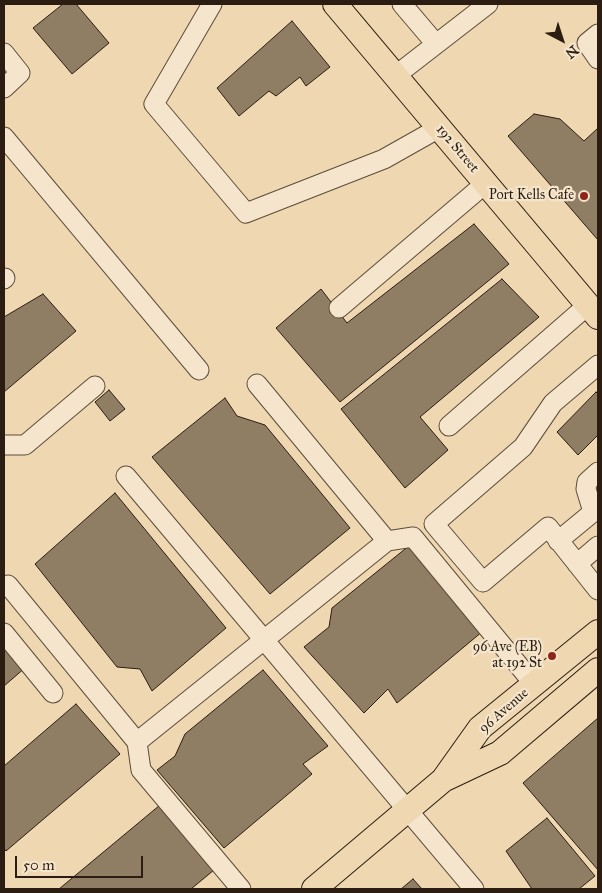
<!DOCTYPE html>
<html>
<head>
<meta charset="utf-8">
<style>
  body { margin:0 }
  #map { position:relative; width:602px; height:893px; overflow:hidden; background:#eed7b1; font-family:"IM FELL Great Primer",serif }
  canvas { display:block }
  .frame { position:absolute; inset:0; border:5px solid #2b1d11; pointer-events:none }
  .north { position:absolute; left:537px; top:15px; width:50px; height:50px; -webkit-text-stroke:4px #f4e5cc; paint-order:stroke; rotate:140deg; font-size:14px; font-weight:700; line-height:20px; text-align:center; color:#2b1d11 }
  .north::after { content:''; display:block; margin:auto; width:18px; height:22px; background:#2b1d11; clip-path:polygon(50% 0,100% 100%,50% 72%,0 100%) }
  .scale { position:absolute; left:15px; top:856px; width:128px; height:22px; box-sizing:border-box; border:2px solid #2b1d11; border-top:0; padding-left:6px; font-size:15px; line-height:18px; white-space:nowrap; color:#2b1d11; -webkit-text-stroke:4px #f4e5cc; paint-order:stroke }
</style>
</head>
<body>
<div id="map">
<canvas width="602" height="893"></canvas>
<div class="frame"></div>
<div class="north">N</div>
<div class="scale">50 m</div>
</div>
<script>
const ctx = document.querySelector('canvas').getContext('2d');
ctx.lineJoin = 'round';
function fill(path, color) {
  ctx.fillStyle = color;
  ctx.fill(path, 'evenodd');
}
function shape(rows) {
  const path = new Path2D();
  for (const r of rows) {
    path.moveTo(r[0], r[1]);
    for (let i = 2; i < r.length; i += 2) path.lineTo(r[i], r[i + 1]);
  }
  return path;
}
function strokePath(path, color, width, dash) {
  ctx.strokeStyle = color;
  ctx.lineWidth = width;
  ctx.lineCap = dash ? 'butt' : 'round';
  ctx.setLineDash(dash || []);
  ctx.stroke(path);
}
function label(font, color, halo, rows, align = 'center') {
  ctx.font = font + ' "IM FELL Great Primer",serif';
  ctx.lineWidth = 4.5;
  ctx.setLineDash([]);
  ctx.textBaseline = 'middle';
  ctx.strokeStyle = halo;
  ctx.fillStyle = color;
  for (const [text, x, y, turn = 0] of rows) {
    ctx.save();
    ctx.translate(x, y);
    ctx.rotate((+turn || 0) * Math.PI / 180);
    ctx.textAlign = isNaN(turn) ? turn : align;
    if (halo) ctx.strokeText(text, 0, 0);
    ctx.fillText(text, 0, 0);
    ctx.restore();
  }
}
const building = shape([
  [63,4,76,4,109,43,72,74,33,28,63,4],
  [292,21,330,67,306,86,300,77,276,96,269,91,239,116,217,88,292,21],
  [534,114,560,119,584,141,598,128,598,240,508,136,534,114],
  [474,224,509,264,340,402,276,328,321,289,347,323,474,224],
  [502,279,539,317,420,417,448,450,405,488,341,409,502,279],
  [43,294,76,331,4,392,4,317,43,294],
  [109,390,125,409,110,421,95,402,109,390],
  [596,392,598,394,598,435,578,455,557,432,596,392],
  [225,398,237,416,265,425,350,528,270,594,152,457,225,398],
  [115,493,226,628,152,691,140,669,117,667,35,564,115,493],
  [410,545,483,631,397,703,388,689,364,713,304,647,329,627,332,608,410,545],
  [4,643,26,667,4,686,4,643],
  [263,670,328,746,303,764,312,774,224,848,157,770,175,756,185,734,263,670],
  [76,704,120,754,6,851,4,848,4,766,76,704],
  [598,718,598,870,523,783,598,718],
  [160,805,214,870,191,889,59,889,160,805],
  [547,818,595,876,579,889,532,889,506,851,547,818],
  [413,879,422,889,401,889,413,879]
]);
const minor = shape([
  [212,4,154,104,246,213,384,159,439,128],
  [402,4,436,44],
  [598,34,587,43,598,59],
  [4,53,20,73,4,88],
  [395,76,488,4],
  [4,137,199,370],
  [4,279,5,278],
  [339,308,486,183],
  [598,365,553,403,523,447,434,524,483,582,548,527,598,590],
  [449,426,588,305],
  [4,445,25,445,95,386],
  [126,476,474,889],
  [593,512,586,489,587,482,598,472],
  [387,541,413,537,534,684],
  [558,541,598,508],
  [577,564,598,546],
  [8,585,137,742,387,541,257,384],
  [4,633,53,693],
  [137,742,141,770,241,889]
]);
const major = shape([
  [335,4,598,317],
  [445,779,500,753,598,670],
  [314,889,443,780,480,728,598,632]
]);
const markers = [
  [584,196,5,"#8f2418"],
  [552,656,5,"#8f2418"]
];
const streetNames = [
  ["192 Street",457,149,50],
  ["96 Avenue",504,711,-41]
];
const poiNames = [
  ["Port Kells Cafe",574,196],
  ["96 Ave (EB)",542,648],
  ["at 192 St",542,664]
];
fill(building, '#907e64');
strokePath(building, '#2b1d11', 1);
strokePath(minor, '#5c4c39', 21);
strokePath(major, '#2b1d11', 26);
strokePath(minor, '#f4e5cc', 19);
strokePath(major, '#eed7b1', 24);
for (const [x, y, r, color] of markers) {
  const dot = new Path2D();
  dot.arc(x, y, r, 0, 2 * Math.PI);
  ctx.fillStyle = color;
  ctx.fill(dot);
  strokePath(dot, '#f4e5cc', 2);
}
label('14px', '#2b1d11', '#f4e5cc', streetNames);
label('14px', '#2b1d11', '#f4e5cc', poiNames, 'right');
</script>
</body>
</html>
